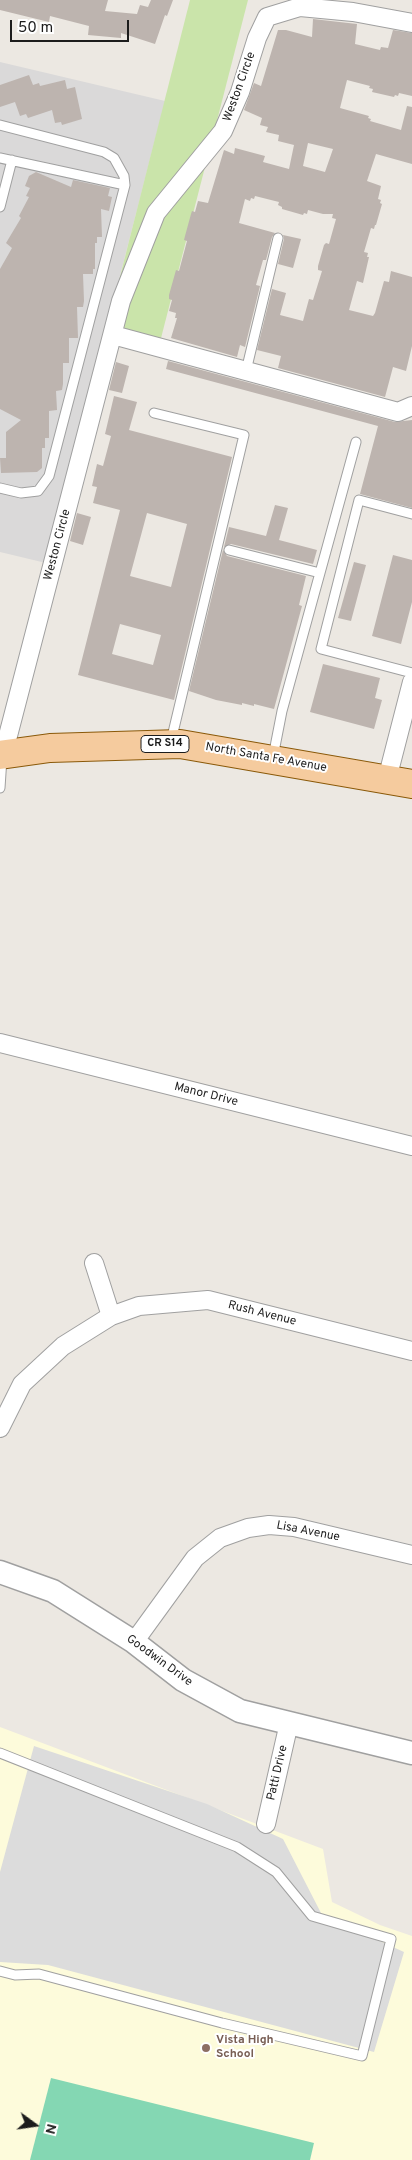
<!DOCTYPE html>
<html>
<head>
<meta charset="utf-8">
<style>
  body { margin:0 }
  #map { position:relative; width:412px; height:2160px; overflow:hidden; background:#ece8e2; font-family:Overpass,sans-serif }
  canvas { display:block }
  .north { position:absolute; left:10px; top:2100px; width:50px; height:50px; -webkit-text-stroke:4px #fff; paint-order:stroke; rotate:104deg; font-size:14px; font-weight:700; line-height:20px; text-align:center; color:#1c1c1c }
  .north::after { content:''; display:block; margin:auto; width:18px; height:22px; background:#1c1c1c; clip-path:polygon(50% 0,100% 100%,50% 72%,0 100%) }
  .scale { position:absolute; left:10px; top:20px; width:119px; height:22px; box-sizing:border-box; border:2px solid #1c1c1c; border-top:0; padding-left:6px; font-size:15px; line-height:18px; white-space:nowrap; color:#1c1c1c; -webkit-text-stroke:4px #fff; paint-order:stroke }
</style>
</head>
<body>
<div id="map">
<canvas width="412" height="2160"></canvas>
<div class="north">N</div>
<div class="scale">50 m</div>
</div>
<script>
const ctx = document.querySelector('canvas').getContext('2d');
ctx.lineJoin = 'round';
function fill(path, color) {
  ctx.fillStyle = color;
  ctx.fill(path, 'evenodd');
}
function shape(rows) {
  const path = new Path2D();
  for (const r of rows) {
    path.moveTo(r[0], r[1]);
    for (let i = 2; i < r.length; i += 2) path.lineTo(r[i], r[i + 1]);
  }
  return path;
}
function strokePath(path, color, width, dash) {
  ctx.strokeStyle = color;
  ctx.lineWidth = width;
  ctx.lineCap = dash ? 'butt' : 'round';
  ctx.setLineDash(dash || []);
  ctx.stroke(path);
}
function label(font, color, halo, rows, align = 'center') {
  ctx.font = font + ' Overpass,sans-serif';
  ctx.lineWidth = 4;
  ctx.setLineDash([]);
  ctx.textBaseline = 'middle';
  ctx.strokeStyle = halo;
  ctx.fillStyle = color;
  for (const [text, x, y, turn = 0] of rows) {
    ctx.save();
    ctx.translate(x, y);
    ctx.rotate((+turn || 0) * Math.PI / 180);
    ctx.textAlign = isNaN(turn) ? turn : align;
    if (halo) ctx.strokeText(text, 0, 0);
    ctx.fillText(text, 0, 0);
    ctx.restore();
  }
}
const residential = shape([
  [0,62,165,101,46,563,0,552]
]);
const education = shape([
  [0,1727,323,1849,332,1902,380,1925,412,1936,412,2160,0,2160]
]);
const grass = shape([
  [190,0,248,0,160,342,107,328]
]);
const pitch = shape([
  [51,2078,314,2143,310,2160,30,2160]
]);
const parking = shape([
  [34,1746,207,1804,283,1839,322,1915,404,1952,374,2052,48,1965,0,1962,0,1872]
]);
const building = shape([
  [0,0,108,0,105,11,137,14,140,5,148,7,151,0,173,0,167,16,165,15,155,44,121,33,121,38,88,35,89,26,50,16,49,22,0,10],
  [313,19,357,24,355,44,380,50,381,47,388,48,393,30,412,33,412,96,399,93,398,96,395,95,394,97,372,92,373,89,369,88,370,86,347,80,340,108,369,116,368,118,371,119,370,121,401,130,407,106,412,107,412,164,376,154,367,181,381,186,378,199,381,200,380,203,382,204,376,225,375,225,374,229,371,228,364,252,368,253,367,257,369,257,363,283,357,281,349,310,373,316,375,313,384,281,389,282,391,271,412,277,412,346,406,371,393,367,385,397,278,368,281,356,257,350,272,289,286,293,280,315,303,321,309,299,313,300,322,271,318,270,318,266,324,245,326,243,329,244,336,219,332,218,333,214,323,214,308,210,307,214,304,213,303,215,282,209,282,207,278,205,279,202,255,196,254,199,251,198,250,201,245,199,239,223,275,233,272,237,266,260,263,260,256,285,260,286,245,347,240,345,237,357,171,338,177,318,175,318,176,313,169,311,172,300,169,299,169,295,176,270,179,271,187,241,184,240,185,236,191,214,192,211,195,212,198,201,208,203,224,150,234,154,235,148,265,156,263,162,289,169,294,145,278,141,279,135,266,132,268,127,260,125,262,118,244,110,254,83,261,86,278,30,286,30,312,37],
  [308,143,333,149,325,172,303,166],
  [29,75,33,85,39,83,40,86,65,80,67,89,75,87,82,119,62,125,61,122,55,123,52,110,28,118,26,114,20,116,15,102,0,107,0,85],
  [36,172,71,187,73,180,110,188,108,196,112,197,109,211,101,209,102,237,97,237,97,243,95,243,95,269,93,269,93,274,83,274,84,301,83,307,77,307,78,338,69,338,69,363,63,363,63,384,62,390,56,391,57,410,49,411,49,438,45,438,45,448,42,448,42,468,37,472,1,473,0,458,6,458,6,432,21,420,0,409,0,269,12,248,6,243,21,218,19,216,29,197,26,196,30,188,25,186,29,176],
  [283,235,301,239,293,268,278,264,284,239],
  [168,361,395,422,412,420,412,508,360,494,378,426,166,369],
  [116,362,129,366,122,393,109,390],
  [114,396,137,402,129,430,232,457,174,700,78,675,120,510,93,503,97,487,92,486,97,464,103,466,111,436,105,434],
  [147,513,187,524,171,587,130,576],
  [120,624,161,635,153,665,112,654],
  [275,505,288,508,279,540,317,550,313,564,231,544,224,547,229,527,266,536],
  [77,513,91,517,83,545,70,541],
  [223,550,227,556,306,576,299,605,302,606,274,709,254,704,254,706,242,703,242,705,216,700,189,691],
  [393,555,412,560,412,602,401,644,372,636],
  [354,562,366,565,351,621,338,618],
  [323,664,380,678,375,698,382,700,374,729,310,712]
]);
const service = shape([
  [0,125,104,152,114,158,124,176,125,185,49,476,38,491,21,493,0,488],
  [0,158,125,185],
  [0,207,12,160],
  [246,371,278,238],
  [154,413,244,435,171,741],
  [412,514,359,500,321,649,412,673],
  [229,550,320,573],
  [273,757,282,711,356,442],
  [0,788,2,758],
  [0,1753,237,1847,276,1872,312,1916,391,1939,362,2056,222,2023,39,1974,15,1975,0,1971]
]);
const minor = shape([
  [113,335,398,412,412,406],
  [3,755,121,301,156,213,223,131,240,92,257,38,267,17,300,7,353,12,412,23],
  [387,779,412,682],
  [0,1043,412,1146],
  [94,1263,111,1316],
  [0,1428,22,1384,63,1346,111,1316,139,1306,208,1300,412,1351],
  [134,1642,195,1558,220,1538,248,1528,269,1525,294,1527,412,1555],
  [266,1824,289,1723]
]);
const tertiary = shape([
  [0,1572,53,1591,134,1642,183,1680,240,1711,412,1753]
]);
const primary = shape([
  [0,755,50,748,180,744,412,784]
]);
const markers = [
  [206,2048,5,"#8d6e63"]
];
const shields = [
  [165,744,48]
];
const shieldNames = [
  ["CR S14",165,744]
];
const streetNames = [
  ["Weston Circle",240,87,-70],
  ["Weston Circle",58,545,-75],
  ["North Santa Fe Avenue",266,758,10],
  ["Manor Drive",206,1095,14],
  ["Rush Avenue",262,1314,14],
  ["Lisa Avenue",308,1532,11],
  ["Goodwin Drive",159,1661,36],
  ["Patti Drive",278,1773,-77]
];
const educationNames = [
  ["Vista High",216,2041],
  ["School",216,2055]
];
fill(residential, '#dad9d9');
fill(education, '#fdfbdb');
fill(grass, '#cae4aa');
fill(pitch, '#84d7b3');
fill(parking, '#dcdcdc');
fill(building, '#bdb4af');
strokePath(service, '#a0a0a0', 11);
strokePath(minor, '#a0a0a0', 20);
strokePath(tertiary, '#a0a0a0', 25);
strokePath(primary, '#8a5909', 30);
strokePath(service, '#fff', 9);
strokePath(minor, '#fff', 18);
strokePath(tertiary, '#fff', 22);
strokePath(primary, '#f5cb9e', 28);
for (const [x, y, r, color] of markers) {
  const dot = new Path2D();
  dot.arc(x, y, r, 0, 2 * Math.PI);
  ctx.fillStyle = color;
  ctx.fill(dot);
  strokePath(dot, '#fff', 2);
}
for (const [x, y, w] of shields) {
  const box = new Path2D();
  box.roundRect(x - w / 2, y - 8.5, w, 17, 4);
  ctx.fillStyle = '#fff';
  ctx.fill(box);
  strokePath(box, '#1c1c1c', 1);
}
label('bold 11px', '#1c1c1c', null, shieldNames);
label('12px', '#1c1c1c', '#fff', streetNames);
label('bold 12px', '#785e54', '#fff', educationNames, 'left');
</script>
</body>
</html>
